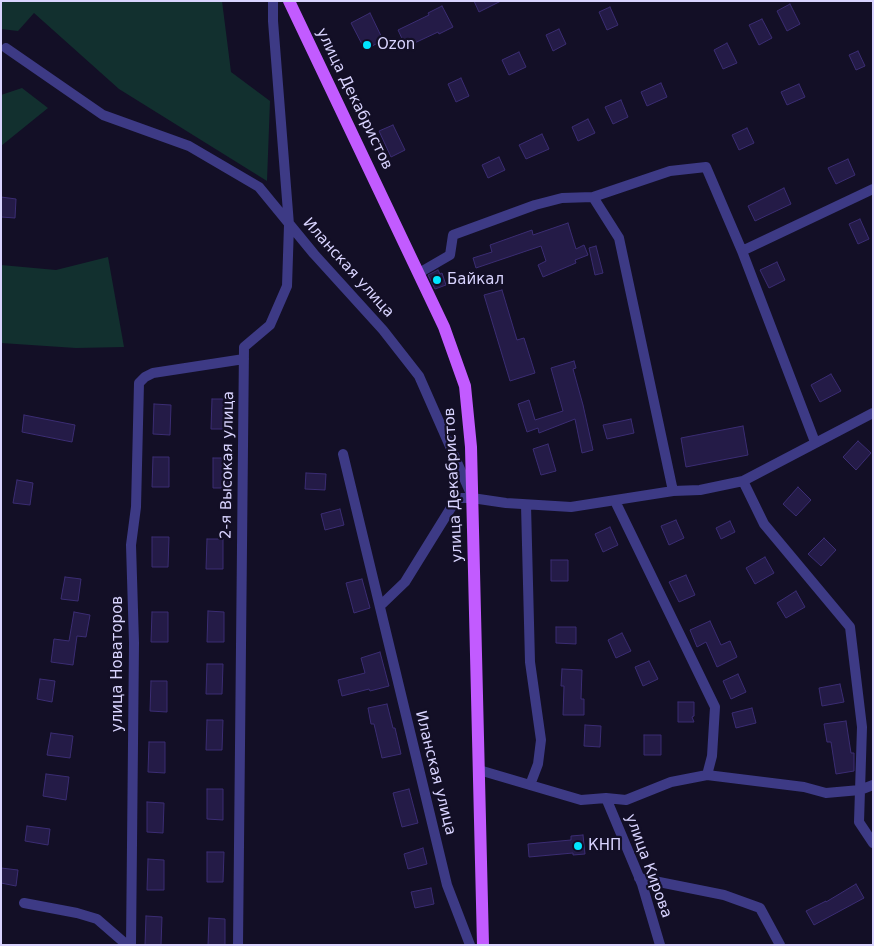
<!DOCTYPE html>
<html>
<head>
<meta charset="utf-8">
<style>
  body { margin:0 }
  #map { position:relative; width:874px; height:946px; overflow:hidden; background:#130f26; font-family:"DejaVu Sans",sans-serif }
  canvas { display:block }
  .frame { position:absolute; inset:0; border:2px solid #d9d4ff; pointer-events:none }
</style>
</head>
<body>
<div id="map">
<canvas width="874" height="946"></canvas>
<div class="frame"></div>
</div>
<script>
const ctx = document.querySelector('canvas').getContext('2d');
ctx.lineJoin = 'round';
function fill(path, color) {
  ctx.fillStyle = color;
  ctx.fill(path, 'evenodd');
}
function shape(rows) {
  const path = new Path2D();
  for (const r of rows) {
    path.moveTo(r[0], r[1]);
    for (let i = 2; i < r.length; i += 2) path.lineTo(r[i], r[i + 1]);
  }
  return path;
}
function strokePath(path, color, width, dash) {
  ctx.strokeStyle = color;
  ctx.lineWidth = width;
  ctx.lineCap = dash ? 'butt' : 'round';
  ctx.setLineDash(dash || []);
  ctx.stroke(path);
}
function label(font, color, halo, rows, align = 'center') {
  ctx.font = font + ' "DejaVu Sans",sans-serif';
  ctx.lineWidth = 4.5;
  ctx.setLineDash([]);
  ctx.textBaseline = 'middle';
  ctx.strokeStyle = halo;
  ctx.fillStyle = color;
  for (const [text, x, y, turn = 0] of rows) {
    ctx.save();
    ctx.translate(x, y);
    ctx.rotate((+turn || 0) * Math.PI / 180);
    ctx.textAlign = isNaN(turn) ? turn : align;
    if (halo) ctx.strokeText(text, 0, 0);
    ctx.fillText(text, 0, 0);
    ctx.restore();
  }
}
const green = shape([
  [1,1,222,1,231,72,270,101,267,181,119,89,34,13,18,31,1,29],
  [22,88,48,108,1,146,1,95],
  [108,257,124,347,76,348,1,343,1,265,56,270]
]);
const building = shape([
  [474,1,501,1,479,12,474,1],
  [790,4,800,24,787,31,777,11,790,4],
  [442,6,453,27,439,34,438,32,406,47,398,30,429,15,428,13,442,6],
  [610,7,618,25,607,30,599,12,610,7],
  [370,13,383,40,365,50,351,23,370,13],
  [762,19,772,38,759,45,749,25,762,19],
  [559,29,566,44,553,51,546,35,559,29],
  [727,43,737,63,723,69,714,50,727,43],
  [858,51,865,66,856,70,849,55,858,51],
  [519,52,526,67,509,75,502,60,519,52],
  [461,78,469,96,456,102,448,84,461,78],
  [661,83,667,97,647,106,641,92,661,83],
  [799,84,805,97,787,105,781,92,799,84],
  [621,100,628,117,613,124,605,107,621,100],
  [588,119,595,133,578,141,572,127,588,119],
  [393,125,405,150,391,157,379,131,393,125],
  [747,128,754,143,739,150,732,135,747,128],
  [542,134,549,149,526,159,519,145,542,134],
  [499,157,505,170,488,178,482,165,499,157],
  [848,159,855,175,836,184,828,168,848,159],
  [784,188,791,204,755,221,748,206,784,188],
  [1,197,16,199,15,218,1,217,1,197],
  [860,219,869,239,858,244,849,224,860,219],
  [568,223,576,249,584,245,588,255,575,260,576,263,543,277,538,265,546,261,541,246,476,268,473,258,492,252,490,245,532,230,533,235,568,223],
  [596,246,603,273,595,275,589,248,596,246],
  [777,262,785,280,769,288,760,270,777,262],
  [438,270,440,274,442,273,446,285,435,289,428,275,438,270],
  [502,290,517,340,524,338,535,373,510,381,484,295,502,290],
  [574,361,576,368,573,369,583,405,593,450,582,453,575,419,539,433,538,428,527,432,518,404,529,400,535,420,563,411,551,368,574,361],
  [831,374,841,391,820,402,811,385,831,374],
  [212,399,228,399,228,429,211,429,212,399],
  [154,404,171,405,170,435,153,434,154,404],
  [24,415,75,425,72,442,22,432,24,415],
  [631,419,634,433,607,439,603,425,631,419],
  [743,426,748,455,686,467,681,438,743,426],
  [858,441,871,453,856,470,843,457,858,441],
  [548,444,556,471,541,475,533,449,548,444],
  [153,457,169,457,169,487,152,487,153,457],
  [213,458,229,458,229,488,213,488,213,458],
  [306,473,326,474,325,490,305,489,306,473],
  [17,480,33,483,30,505,13,503,17,480],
  [798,487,811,500,796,516,783,504,798,487],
  [340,509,344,525,325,530,321,514,340,509],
  [676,520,684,538,669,545,661,526,676,520],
  [730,521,735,532,721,539,716,528,730,521],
  [610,527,618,545,603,552,595,534,610,527],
  [152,537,169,537,168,567,152,567,152,537],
  [824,538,836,550,821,566,808,554,824,538],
  [207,539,223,539,223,569,206,569,207,539],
  [765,557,774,573,755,584,746,568,765,557],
  [551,560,568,560,568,581,551,581,551,560],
  [686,575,695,595,679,602,669,582,686,575],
  [65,577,81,579,78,601,61,599,65,577],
  [362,579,370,608,354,613,346,583,362,579],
  [796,591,805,607,786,618,777,603,796,591],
  [208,611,224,612,224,642,207,642,208,611],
  [74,612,90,615,86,637,77,636,73,665,51,662,54,639,69,641,74,612],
  [152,612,168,612,168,642,151,642,152,612],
  [710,621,721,645,730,641,737,657,717,667,706,642,697,647,690,630,710,621],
  [556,627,576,627,576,644,556,643,556,627],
  [622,633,631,651,616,658,608,640,622,633],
  [380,652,389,686,370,691,369,689,342,696,338,680,365,673,361,658,380,652],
  [649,661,658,679,643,686,635,667,649,661],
  [207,664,223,664,222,694,206,694,207,664],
  [562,669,582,670,581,699,584,699,584,715,563,715,564,686,561,686,562,669],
  [738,674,746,692,731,699,723,681,738,674],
  [40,679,55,681,52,702,37,699,40,679],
  [151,681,167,681,167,712,150,711,151,681],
  [840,684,844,702,822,706,819,688,840,684],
  [678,702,694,702,694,716,692,717,694,722,678,722,678,702],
  [387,704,393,728,395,728,401,754,382,758,374,724,371,724,368,708,387,704],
  [752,708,756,723,736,728,732,713,752,708],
  [207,720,223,720,222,750,206,750,207,720],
  [846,721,851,753,854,753,854,771,836,774,831,742,827,742,824,724,846,721],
  [585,725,601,726,600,747,584,746,585,725],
  [51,733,73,736,70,758,47,755,51,733],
  [644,735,661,735,661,755,644,755,644,735],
  [149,742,165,742,165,773,148,772,149,742],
  [46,774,69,777,66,800,43,796,46,774],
  [207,789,223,789,223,820,207,819,207,789],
  [409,789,418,823,402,827,393,793,409,789],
  [147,802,164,803,163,833,147,832,147,802],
  [27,826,50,829,48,845,25,841,27,826],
  [583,835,585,854,573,855,573,853,529,857,528,844,571,840,571,836,583,835],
  [423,848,427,864,408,869,404,854,423,848],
  [207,852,224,852,223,882,207,882,207,852],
  [148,859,164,860,164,890,147,890,148,859],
  [1,868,18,870,16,886,1,883,1,868],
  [856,884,864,898,814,925,806,911,826,901,826,902,856,884],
  [431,888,434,904,415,908,411,892,431,888],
  [146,916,162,917,161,945,145,945,146,916],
  [209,918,225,919,225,945,208,945,209,918]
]);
const minor = shape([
  [6,48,103,115,189,146,259,187,314,254,383,330,419,376,471,494],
  [742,251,873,189],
  [419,273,450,255,453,235,535,205,562,198,593,197],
  [343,454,447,885,470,945],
  [743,481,764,524,850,627,862,727,859,822,873,843],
  [673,491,619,238,593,197,670,171,706,167,742,251,815,442],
  [526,505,530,662,541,740,538,764,530,785],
  [380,606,405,582,457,498,472,498,506,503,571,507,673,491,700,490,743,481,873,413],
  [479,770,581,800,606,798,626,800,671,782,707,775,712,756,715,707,615,501],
  [707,775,804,787,826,793,860,790,873,785],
  [606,798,642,884,660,945],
  [639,878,724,895,760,908,780,945],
  [24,903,77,913,97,919,127,945],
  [131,945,134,643,131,545,136,507,139,383,145,377,153,373,244,359],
  [238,945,244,347,270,325,287,286,289,225,273,21,273,1]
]);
const primary = shape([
  [289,1,444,327,465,386,471,447,483,945]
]);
const markers = [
  [367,45,5,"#00e5ff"],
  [437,280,5,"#00e5ff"],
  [578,846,5,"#00e5ff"]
];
const poiNames = [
  ["Ozon",377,45],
  ["Байкал",447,280],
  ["КНП",588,846]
];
const streetNames = [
  ["улица Декабристов",354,99,64],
  ["Иланская улица",348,268,48],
  ["2-я Высокая улица",228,465,-89],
  ["улица Декабристов",454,485,-93],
  ["улица Новаторов",118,664,-90],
  ["Иланская улица",435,773,76],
  ["улица Кирова",648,866,70]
];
fill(green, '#12302f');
fill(building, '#241b47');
strokePath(building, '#3b2d73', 1);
strokePath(minor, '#3d3a85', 10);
strokePath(primary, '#c25bff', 12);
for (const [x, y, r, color] of markers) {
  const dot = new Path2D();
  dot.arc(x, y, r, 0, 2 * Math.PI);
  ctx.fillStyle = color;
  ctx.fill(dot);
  strokePath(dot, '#130f26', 2);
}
label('15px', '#d9d4ff', '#130f26', poiNames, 'left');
label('15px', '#d9d4ff', '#130f26', streetNames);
</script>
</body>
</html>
